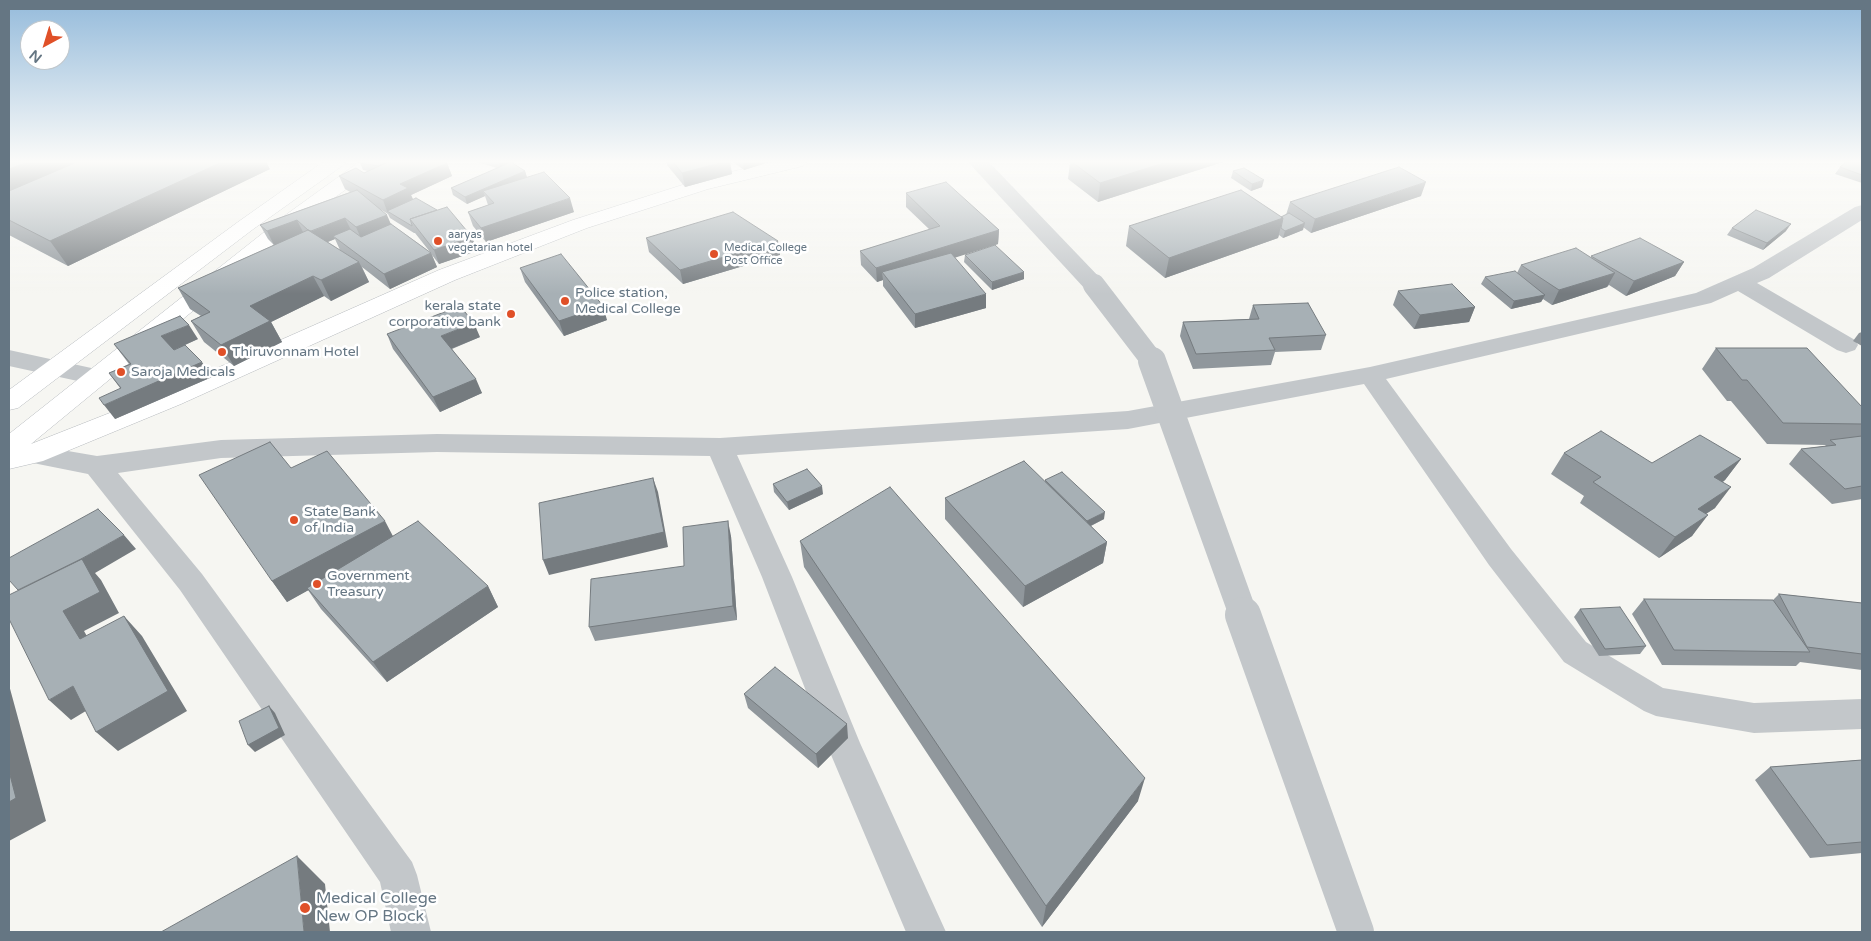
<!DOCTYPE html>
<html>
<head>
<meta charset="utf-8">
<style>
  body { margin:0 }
  #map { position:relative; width:1871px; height:941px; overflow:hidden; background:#f6f6f2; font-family:"Varela Round",sans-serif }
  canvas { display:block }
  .frame { position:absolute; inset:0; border:10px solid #657683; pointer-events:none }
  .north { position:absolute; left:20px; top:20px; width:50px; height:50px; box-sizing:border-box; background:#fff; border:1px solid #c1c8cd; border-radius:50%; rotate:219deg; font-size:14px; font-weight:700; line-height:20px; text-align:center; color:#657683 }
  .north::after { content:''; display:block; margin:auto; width:18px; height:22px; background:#e05028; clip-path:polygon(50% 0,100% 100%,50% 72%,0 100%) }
</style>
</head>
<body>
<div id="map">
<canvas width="1871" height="941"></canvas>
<div class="frame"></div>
<div class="north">N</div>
</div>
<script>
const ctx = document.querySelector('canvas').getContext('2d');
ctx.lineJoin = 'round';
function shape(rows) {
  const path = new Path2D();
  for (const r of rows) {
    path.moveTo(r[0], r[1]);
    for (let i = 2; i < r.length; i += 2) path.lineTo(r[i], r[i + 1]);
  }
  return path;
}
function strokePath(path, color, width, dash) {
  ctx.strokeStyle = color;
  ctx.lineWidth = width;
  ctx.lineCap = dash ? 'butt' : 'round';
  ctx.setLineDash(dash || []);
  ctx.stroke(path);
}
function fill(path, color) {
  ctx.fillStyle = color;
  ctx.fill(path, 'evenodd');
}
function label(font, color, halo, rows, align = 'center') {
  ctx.font = font + ' "Varela Round",sans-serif';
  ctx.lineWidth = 5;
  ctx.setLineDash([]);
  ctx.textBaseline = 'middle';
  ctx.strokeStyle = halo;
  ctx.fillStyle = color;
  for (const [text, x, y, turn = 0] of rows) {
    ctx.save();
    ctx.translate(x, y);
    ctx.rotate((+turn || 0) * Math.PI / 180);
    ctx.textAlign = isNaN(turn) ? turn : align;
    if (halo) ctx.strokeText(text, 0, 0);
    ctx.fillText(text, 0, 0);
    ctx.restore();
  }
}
const minor = shape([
  [968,162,989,162,1102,280,1105,285,1102,290,1094,292,1086,290,968,162],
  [1862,205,1862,220,1769,278,1757,283,1855,340,1858,345,1855,350,1846,353,1837,350,1738,291,1711,303,1386,379,1511,549,1586,642,1663,688,1754,703,1862,699,1862,729,1754,733,1656,716,1644,711,1564,662,1489,565,1364,384,1128,429,737,455,792,577,860,743,946,932,906,932,826,743,762,577,710,456,437,452,221,458,118,473,202,574,412,862,417,875,431,932,391,932,380,882,180,590,88,474,23,461,19,454,23,447,33,445,97,456,221,440,437,434,720,438,1128,411,1370,367,1696,293,1753,268,1855,207,1862,205],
  [9,350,105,371,109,377,105,383,96,385,9,366,9,350]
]);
const major = shape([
  [323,162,345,162,342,166,252,230,18,408,9,410,9,390,238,222,323,162],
  [359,162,381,162,378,166,301,222,31,444,163,392,439,270,573,220,701,179,773,162,806,162,803,166,708,189,587,228,455,280,181,404,43,461,9,469,9,434,287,214,359,162]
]);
const minorBridgeFar2 = shape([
  [1094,285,1153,362]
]);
const minorBridgeFar1 = shape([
  [1152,361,1244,617]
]);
const minorBridge = shape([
  [1243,615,1356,932]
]);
const wall = shape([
  [9,162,270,169,68,266,9,235],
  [477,162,514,162,512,163,525,171,527,177,574,212,486,242,473,226,468,212,488,205,485,196,467,204,453,195,451,188,497,168],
  [666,162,730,162,732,174,685,187,667,165],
  [733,162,769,162,744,170],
  [1070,162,1223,162,1098,202,1068,179],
  [1862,162,1862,183,1835,174,1840,167],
  [360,163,447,163,452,176,411,195,413,199,472,237,477,251,439,264,432,255,437,267,390,289,362,267,369,282,331,301,324,296,271,322,282,342,234,366,204,342,191,321,201,316,190,309,178,288,274,245,268,239,260,225,350,192,345,189,339,176,364,173,368,171,363,170],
  [380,209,388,214,390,218,414,233,415,233,430,252,391,224],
  [335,239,340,250,328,242],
  [1233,171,1262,187,1251,191,1231,178],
  [906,193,999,230,998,244,955,257,986,308,915,328,883,286,883,280,877,282,861,265,860,251,930,230,906,207],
  [1421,196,1311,233,1303,227,1303,230,1283,238,1279,235,1278,238,1165,278,1126,246,1129,226,1281,217,1286,215,1290,202],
  [1732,228,1786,231,1763,250,1727,235],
  [646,238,778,241,780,255,683,284,649,252],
  [965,255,1024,272,1024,279,992,290,964,262],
  [1591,256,1684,262,1675,276,1626,296,1609,285,1607,287,1552,305,1543,299,1541,302,1511,309,1481,284,1485,277,1517,273,1521,265,1591,258],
  [520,268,607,320,564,336,525,282],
  [1398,291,1475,307,1469,322,1414,329,1393,305],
  [1253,305,1326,335,1321,350,1275,352,1271,365,1193,369,1180,336,1183,322,1249,319],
  [1862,332,1862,346,1853,341,1859,333],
  [387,334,480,337,452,349,482,393,440,412,393,349],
  [198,339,185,345,212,377,115,419,120,388,109,373,129,364,114,344],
  [1716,348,1862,407,1862,499,1832,504,1789,464,1801,449,1825,446,1826,445,1767,444,1731,401,1727,401,1702,369],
  [1564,453,1652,463,1741,459,1725,480,1723,482,1715,508,1706,514,1692,536,1659,558,1580,503,1584,496,1551,474],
  [291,468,393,536,488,586,498,607,387,682,321,609,308,590,287,602,272,581],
  [1045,480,1104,519,1091,526,1107,542,1103,563,1023,607,945,519,945,498,1045,482],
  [773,484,823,494,789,510,774,492],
  [731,536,737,620,595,641,589,627],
  [800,541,1138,801,1042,927,804,567],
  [1779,594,1862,603,1862,670,1800,662,1796,666,1662,665,1632,614,1644,599,1773,600],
  [1580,609,1646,646,1640,654,1599,656,1574,617],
  [744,694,848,738,818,768,748,708],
  [1862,760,1862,853,1810,858,1755,780,1770,767]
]);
const shadedWall = shape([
  [28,162,87,162,9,194,9,169],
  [222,162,266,162,270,169,68,266,50,241],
  [499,162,514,162,501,169],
  [724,162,730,162,732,174,685,187,682,173],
  [743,162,769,162,744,170],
  [1167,162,1223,162,1098,202,1100,183],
  [447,163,452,176,411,195,414,202,387,211,383,200,400,184],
  [525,171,527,178,483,191,485,196,467,204,465,197],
  [1264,180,1262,187,1251,191,1252,184],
  [1426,182,1421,196,1311,233,1315,219],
  [570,198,574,212,486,242,481,228],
  [387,215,393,229,362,241,356,227],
  [345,218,352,232,333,236,335,239,317,246,310,232],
  [1283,218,1278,238,1165,278,1169,258],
  [297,220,304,234,274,245,267,231],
  [1305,223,1303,230,1283,238,1285,231],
  [1791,224,1786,231,1763,250,1767,243],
  [999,230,998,244,888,279,882,272,883,280,877,282,876,268],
  [472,237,477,251,439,264,434,250],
  [778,241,780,255,683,284,680,270],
  [431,253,437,267,390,289,384,274],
  [359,262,369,282,331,301,321,280],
  [1684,262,1675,276,1626,296,1634,281],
  [1024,272,1024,279,992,290,992,282],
  [1615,273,1607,287,1552,305,1559,290],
  [313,276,324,296,271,322,282,342,234,366,221,345,250,306],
  [986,294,986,308,915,328,915,314],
  [1545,295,1541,302,1511,309,1514,301],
  [603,306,607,320,564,336,559,321],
  [1475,307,1469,322,1414,329,1420,315],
  [474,323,480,337,448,350,441,336],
  [189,325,198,339,171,351,161,336],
  [202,362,212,377,115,419,104,405],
  [476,379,482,393,440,412,433,397],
  [1741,459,1725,480,1698,498,1714,477],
  [653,478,658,492,668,547,549,575,543,560],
  [822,486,823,494,789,510,787,502],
  [1731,487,1715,508,1682,529,1698,509],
  [1105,512,1104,519,1086,528,1087,521],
  [1708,515,1692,536,1659,558,1675,537],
  [385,521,396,542,287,602,272,581],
  [728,521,731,536,737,620,733,606],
  [124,535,136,549,95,573,101,580,119,613,84,631,100,659,20,593],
  [1107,542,1103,563,1023,607,1025,586],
  [488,586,498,607,387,682,373,662],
  [124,616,142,636,187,711,118,751,96,732],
  [9,685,46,821,9,841],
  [73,686,94,706,71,720,49,700],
  [269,706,275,713,285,735,255,752,248,745],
  [847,724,848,738,818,768,816,754],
  [1145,778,1138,801,1042,927,1046,906],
  [297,856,325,884,330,932,304,932]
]);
const building = shape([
  [9,162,28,162,9,169,9,162],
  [77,162,222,162,50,241,9,220,9,191,77,162],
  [362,162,387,162,378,166,360,163,362,162],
  [388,162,445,162,447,163,400,184,408,188,383,200,339,176,356,168,364,173,388,162],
  [511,162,525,171,465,197,451,188,511,162],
  [673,162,724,162,682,173,673,162],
  [1072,162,1167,162,1100,183,1072,162],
  [1846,162,1862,162,1862,175,1840,167,1846,162],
  [1399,167,1426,182,1315,219,1290,202,1399,167],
  [1244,168,1264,180,1252,184,1233,171,1244,168],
  [544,172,570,198,481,228,468,212,494,203,483,191,544,172],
  [946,182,999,230,876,268,860,251,940,226,906,193,946,182],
  [357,190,387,215,356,227,345,218,311,231,308,230,297,220,267,231,260,225,357,190],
  [1241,190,1283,218,1169,258,1129,226,1241,190],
  [416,198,437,210,410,219,412,225,412,226,387,211,416,198],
  [447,207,472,237,434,250,410,219,447,207],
  [1756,210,1791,224,1767,243,1732,228,1756,210],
  [733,212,778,241,680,270,646,238,733,212],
  [1289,213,1305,223,1285,231,1281,228,1283,218,1281,217,1289,213],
  [391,224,431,253,384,274,333,236,350,229,361,237,391,224],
  [308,230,359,262,321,280,313,276,250,306,270,321,221,345,191,321,210,312,178,288,308,230],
  [1640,238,1684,262,1634,281,1591,256,1640,238],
  [995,245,1024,272,992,282,965,255,995,245],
  [1576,248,1615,273,1559,290,1521,265,1576,248],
  [951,253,986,294,915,314,882,272,951,253],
  [561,254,603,306,559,321,520,268,561,254],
  [1515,271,1545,295,1514,301,1485,277,1515,271],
  [1452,284,1475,307,1420,315,1398,291,1452,284],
  [1308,303,1326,335,1269,338,1275,350,1196,354,1183,322,1259,319,1253,305,1308,303],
  [460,306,474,323,441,336,476,379,433,397,387,334,460,306],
  [180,316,189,325,161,336,174,350,185,345,202,362,104,405,99,398,121,388,109,373,131,364,114,344,180,316],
  [1716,348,1807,348,1862,407,1862,424,1783,423,1747,380,1742,380,1716,348],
  [1601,431,1652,463,1700,435,1741,459,1714,477,1731,487,1698,509,1708,515,1675,537,1593,482,1601,477,1564,453,1601,431],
  [1862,436,1862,486,1845,489,1801,449,1836,445,1830,440,1862,436],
  [270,442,291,468,327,451,385,521,272,581,199,475,270,442],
  [1024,461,1107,542,1025,586,945,498,1024,461],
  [807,469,822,486,787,502,773,484,807,469],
  [1062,472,1105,512,1087,521,1045,480,1062,472],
  [653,478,664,532,543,560,539,503,653,478],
  [890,487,1145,778,1046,906,800,541,890,487],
  [98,509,124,535,81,559,18,590,9,580,9,558,98,509],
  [418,521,488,586,373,662,307,588,418,521],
  [728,521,733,606,589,627,591,579,684,566,683,527,728,521],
  [82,559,100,592,63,611,80,639,124,616,168,691,96,732,73,686,49,700,9,619,9,595,82,559],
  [1779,594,1862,603,1862,654,1807,647,1779,594],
  [1644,599,1773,600,1810,652,1674,650,1644,599],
  [1620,607,1646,646,1605,649,1580,609,1620,607],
  [775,667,847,724,816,754,744,694,775,667],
  [269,706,279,728,248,745,239,721,269,706],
  [1862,760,1862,842,1827,845,1770,767,1862,760],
  [9,771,16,798,9,802,9,771],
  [297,856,304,932,161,932,297,856]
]);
const markers = [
  [438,241,5,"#e05028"],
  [714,254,5,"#e05028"],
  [565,301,5,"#e05028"],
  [511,314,5,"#e05028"],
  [222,352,5,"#e05028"],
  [121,372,5,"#e05028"],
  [294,520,5,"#e05028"],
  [317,584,5,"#e05028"],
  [305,908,6,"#e05028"]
];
const farPoinames = [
  ["aaryas",448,235],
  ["vegetarian hotel",448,248],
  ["Medical College",724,248],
  ["Post Office",724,261]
];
const poiNames = [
  ["Police station,",575,293],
  ["Medical College",575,309],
  ["kerala state",501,306,"right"],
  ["corporative bank",501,322,"right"],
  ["Thiruvonnam Hotel",232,352],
  ["Saroja Medicals",131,372],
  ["State Bank",304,512],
  ["of India",304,528],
  ["Government",327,576],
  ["Treasury",327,592]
];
const nearPoinames = [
  ["Medical College",316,899],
  ["New OP Block",316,917]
];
strokePath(major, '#b6babe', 1);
fill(minor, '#c3c7ca');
fill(major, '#fff');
strokePath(minorBridgeFar2, '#c3c7ca', 22);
strokePath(minorBridgeFar1, '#c3c7ca', 28);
strokePath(minorBridge, '#c3c7ca', 36);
fill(wall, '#90979c');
fill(shadedWall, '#757b7f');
fill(building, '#a7b0b5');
strokePath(building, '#757b7f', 1);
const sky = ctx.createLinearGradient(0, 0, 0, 294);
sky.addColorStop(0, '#95bbdb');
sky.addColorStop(0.55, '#fbfbf9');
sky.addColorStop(1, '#fbfbf900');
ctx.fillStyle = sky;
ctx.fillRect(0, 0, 1871, 294);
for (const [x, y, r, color] of markers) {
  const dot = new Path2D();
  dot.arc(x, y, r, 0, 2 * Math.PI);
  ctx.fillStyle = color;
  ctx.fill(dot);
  strokePath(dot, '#fff', 2);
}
label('11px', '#657683', '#fff', farPoinames, 'left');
label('14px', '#657683', '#fff', poiNames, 'left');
label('16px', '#657683', '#fff', nearPoinames, 'left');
</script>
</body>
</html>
